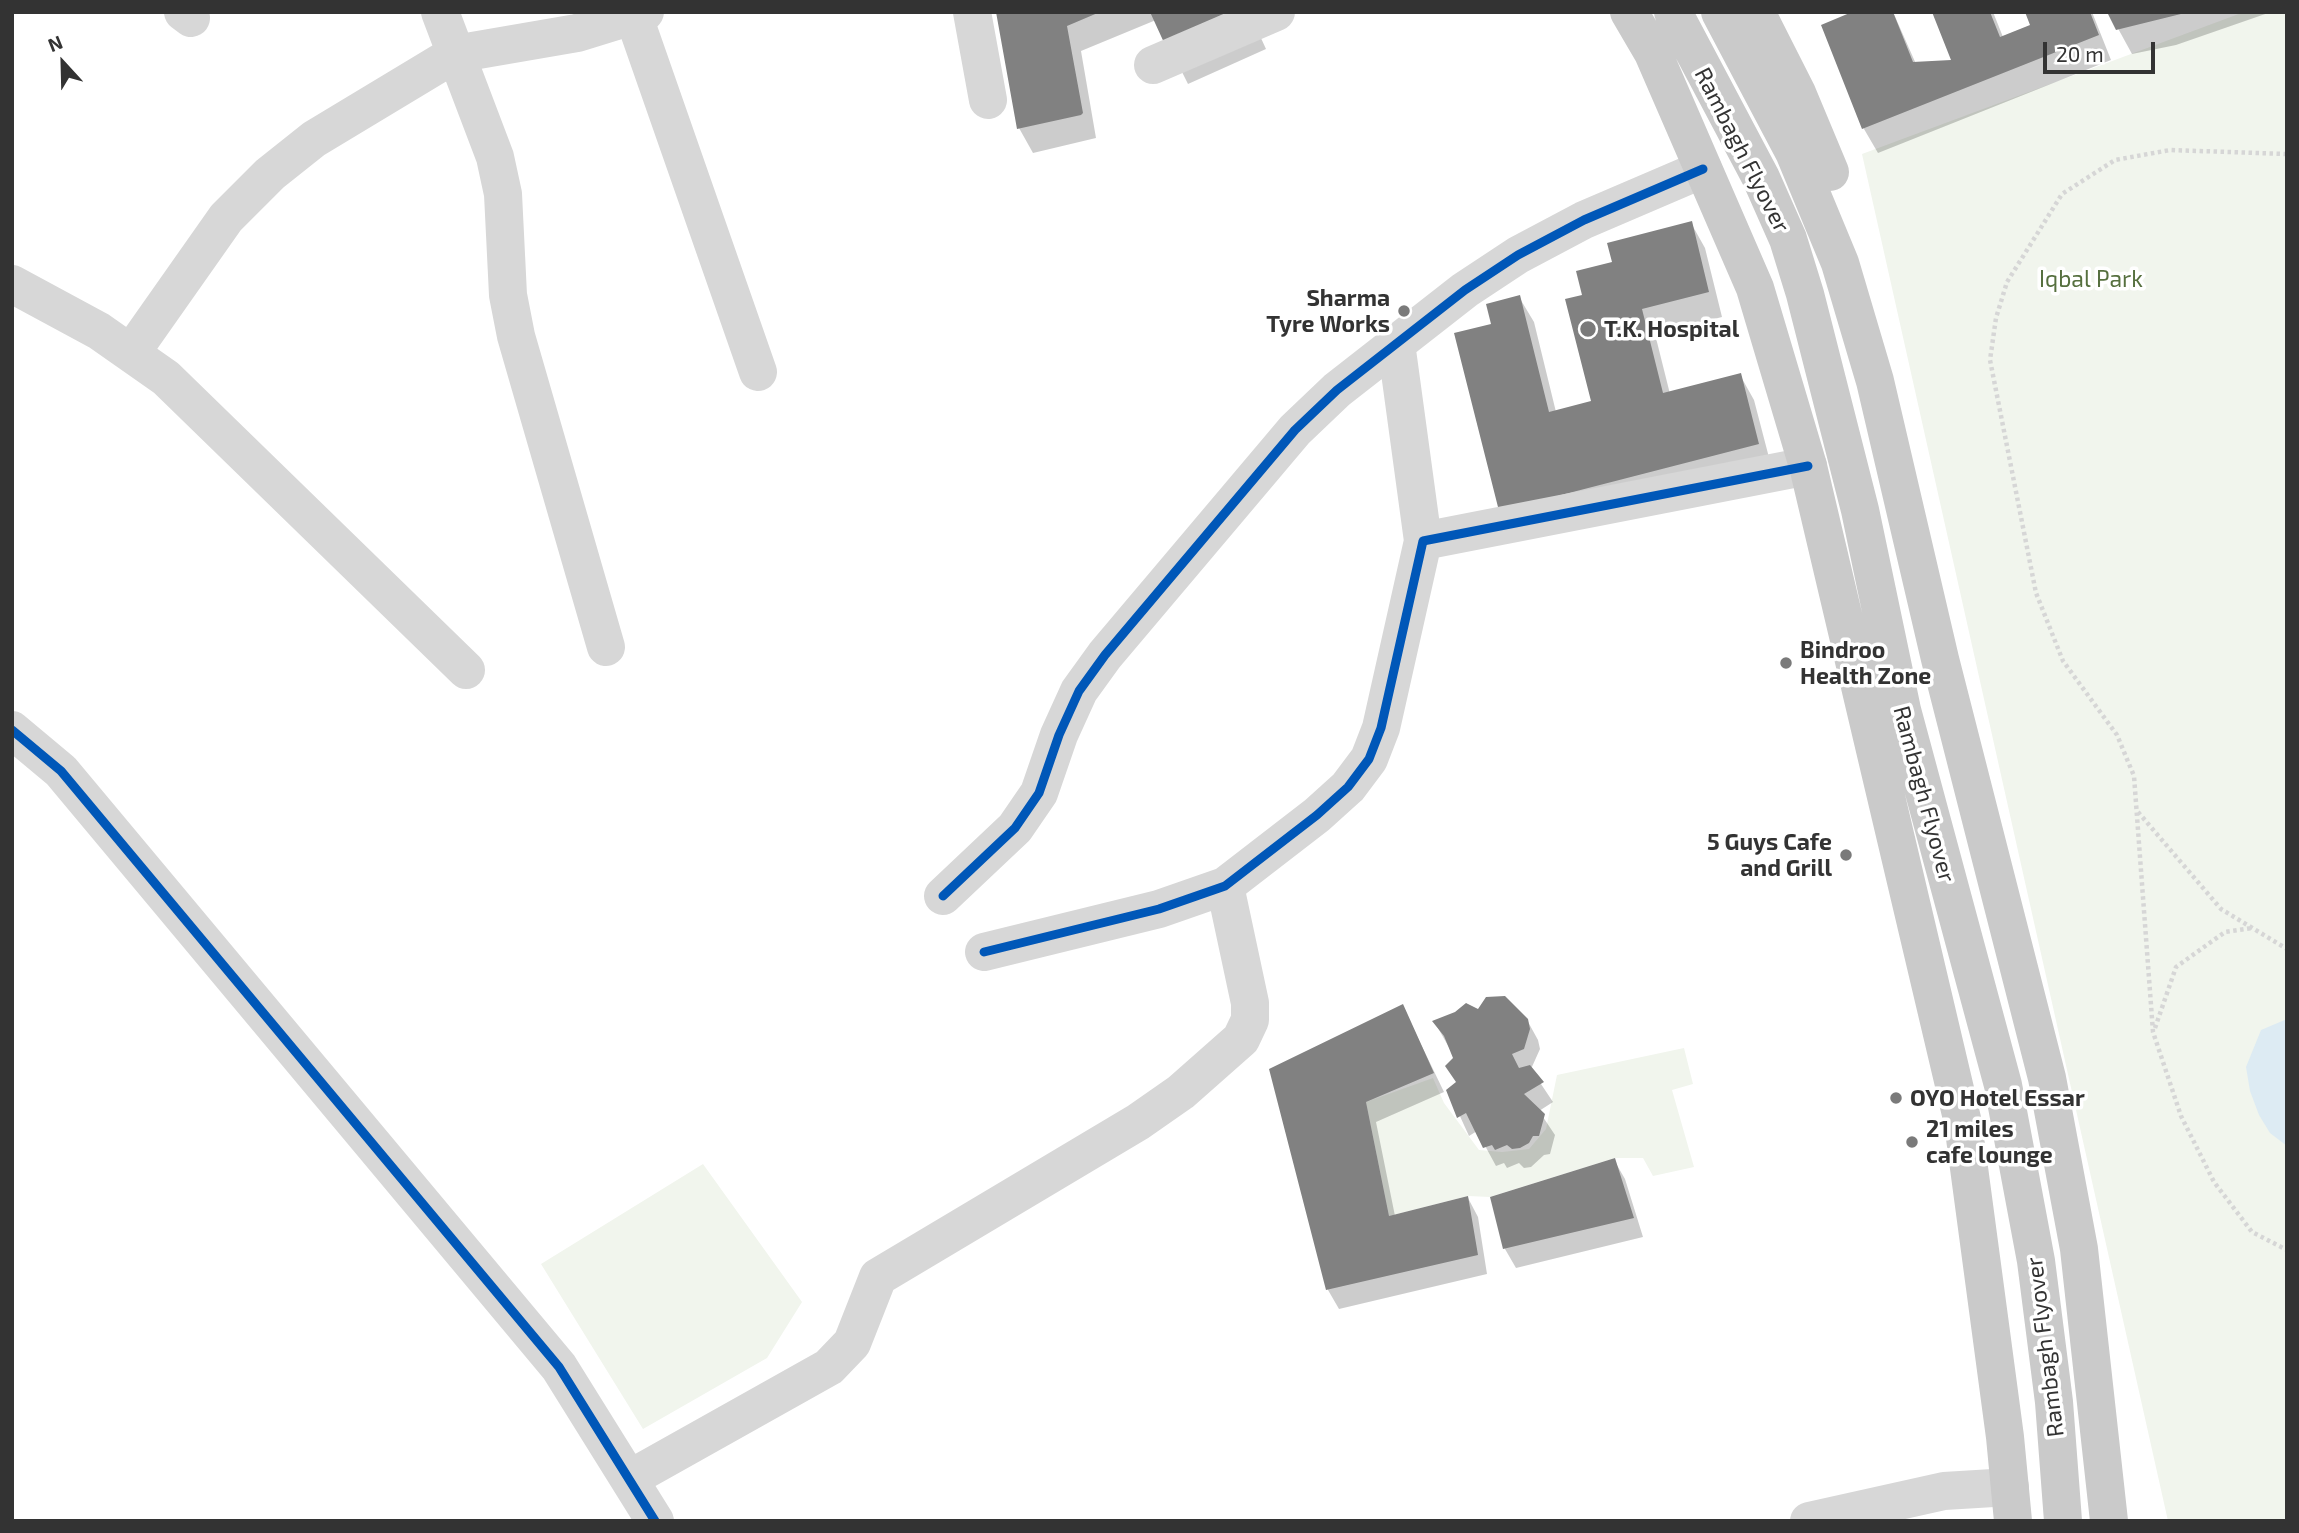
<!DOCTYPE html>
<html>
<head>
<meta charset="utf-8">
<style>
  body { margin:0 }
  #map { position:relative; width:2299px; height:1533px; overflow:hidden; background:#fff; font-family:"Exo 2",sans-serif }
  canvas { display:block }
  .frame { position:absolute; inset:0; border:14px solid #333; pointer-events:none }
  .north { position:absolute; left:28px; top:28px; width:70px; height:70px; -webkit-text-stroke:5px #fff; paint-order:stroke; rotate:338deg; font-size:19px; font-weight:700; line-height:28px; text-align:center; color:#333 }
  .north::after { content:''; display:block; margin:auto; width:24px; height:32px; background:#333; clip-path:polygon(50% 0,100% 100%,50% 72%,0 100%) }
  .scale { position:absolute; left:2043px; top:42px; width:112px; height:32px; box-sizing:border-box; border:4px solid #333; border-top:0; padding-left:9px; font-size:21px; line-height:24px; white-space:nowrap; color:#333; -webkit-text-stroke:5px #fff; paint-order:stroke }
</style>
</head>
<body>
<div id="map">
<canvas width="2299" height="1533"></canvas>
<div class="frame"></div>
<div class="north">N</div>
<div class="scale">20 m</div>
</div>
<script>
const ctx = document.querySelector('canvas').getContext('2d');
ctx.lineJoin = 'round';
function fill(path, color) {
  ctx.fillStyle = color;
  ctx.fill(path, 'evenodd');
}
function shape(rows) {
  const path = new Path2D();
  for (const r of rows) {
    path.moveTo(r[0], r[1]);
    for (let i = 2; i < r.length; i += 2) path.lineTo(r[i], r[i + 1]);
  }
  return path;
}
function strokePath(path, color, width, dash) {
  ctx.strokeStyle = color;
  ctx.lineWidth = width;
  ctx.lineCap = dash ? 'butt' : 'round';
  ctx.setLineDash(dash || []);
  ctx.stroke(path);
}
function label(font, color, halo, rows, align = 'center') {
  ctx.font = font + ' "Exo 2",sans-serif';
  ctx.lineWidth = 7;
  ctx.setLineDash([]);
  ctx.textBaseline = 'middle';
  ctx.strokeStyle = halo;
  ctx.fillStyle = color;
  for (const [text, x, y, turn = 0] of rows) {
    ctx.save();
    ctx.translate(x, y);
    ctx.rotate((+turn || 0) * Math.PI / 180);
    ctx.textAlign = isNaN(turn) ? turn : align;
    if (halo) ctx.strokeText(text, 0, 0);
    ctx.fillText(text, 0, 0);
    ctx.restore();
  }
}
const green = shape([
  [2244,12,2287,12,2287,1521,2168,1521,1862,154],
  [1684,1048,1693,1084,1672,1090,1694,1167,1653,1176,1643,1158,1615,1158,1490,1197,1468,1196,1389,1216,1366,1102,1433,1078,1444,1103,1479,1150,1502,1152,1529,1149,1546,1129,1557,1075],
  [703,1164,802,1302,767,1358,643,1429,541,1264]
]);
const water = shape([
  [2287,1019,2287,1146,2270,1133,2259,1115,2250,1091,2246,1067,2261,1030]
]);
const shadow = shape([
  [999,12,1249,12,1266,49,1188,84,1156,20,1081,51,1096,138,1033,153,1019,128],
  [1857,12,1893,12,1916,64,1954,61,1934,12,1993,12,2003,37,2032,26,2027,12,2092,12,2111,60,1878,153,1864,129,1823,26],
  [2109,12,2271,12,2176,45,2132,54],
  [1691,223,1705,248,1722,317,1655,334,1670,394,1740,375,1754,400,1772,469,1515,535,1493,325,1519,297,1534,322,1556,412,1593,402,1584,296,1614,264],
  [1403,1007,1444,1092,1376,1122,1395,1216,1468,1198,1478,1217,1487,1274,1339,1309,1328,1290,1271,1070],
  [1478,1012,1527,1020,1538,1040,1540,1049,1531,1069,1553,1102,1539,1111,1555,1135,1550,1154,1544,1155,1531,1167,1524,1168,1519,1163,1507,1168,1504,1163,1496,1166,1477,1131,1469,1136,1448,1090,1457,1083,1455,1058,1434,1021],
  [1614,1160,1625,1179,1643,1237,1516,1268,1505,1249,1492,1198]
]);
const building = shape([
  [996,12,1100,12,1067,26,1083,113,1081,115,1017,129],
  [1150,12,1248,12,1172,60],
  [1852,12,1893,12,1913,62,1951,60,1932,12,1990,12,2000,37,2030,25,2025,12,2090,12,2099,35,1862,129,1821,25],
  [2107,12,2184,12,2185,13,2116,30],
  [1692,221,1709,292,1642,309,1663,393,1741,373,1759,444,1499,511,1454,333,1491,324,1486,304,1520,295,1549,412,1591,401,1565,299,1582,295,1576,271,1612,262,1607,243],
  [1505,996,1528,1019,1530,1029,1524,1049,1512,1054,1519,1068,1530,1065,1544,1082,1524,1094,1545,1114,1539,1136,1533,1136,1529,1143,1520,1148,1512,1149,1507,1145,1495,1150,1492,1145,1483,1148,1466,1113,1457,1118,1446,1090,1456,1082,1445,1066,1453,1058,1444,1036,1432,1021,1455,1012,1466,1003,1478,1009,1486,997],
  [1403,1004,1434,1073,1366,1102,1389,1216,1468,1196,1478,1255,1326,1290,1269,1069],
  [1615,1158,1634,1218,1503,1249,1490,1197]
]);
const path = shape([
  [2287,154,2170,150,2115,160,2062,194,2007,282,1996,318,1990,360,2036,593,2063,661,2117,735,2134,776,2153,1032,2181,1116,2214,1182,2252,1232,2287,1250],
  [2138,812,2221,909,2287,949],
  [2155,1028,2176,967,2225,932,2252,928]
]);
const minor = shape([
  [183,12,191,18],
  [440,12,495,157,503,194,508,295,516,336,606,647],
  [972,12,988,100],
  [634,17,758,372],
  [1153,65,1276,12],
  [12,284,99,331,166,378,466,670],
  [1396,343,1423,541],
  [131,353,226,218,270,174,314,139,455,54,577,33,645,12],
  [12,730,61,771,559,1367,655,1521],
  [943,896,1015,828,1039,793,1059,735,1079,691,1105,655,1295,430,1337,390,1465,290,1518,255,1584,220,1703,169],
  [984,952,1159,909,1225,886,1317,815,1348,787,1369,759,1381,728,1423,541,1808,466],
  [631,1478,829,1367,852,1343,878,1277,1138,1122,1181,1092,1241,1039,1250,1020,1250,1003,1225,886],
  [1809,1521,1944,1491,2010,1487]
]);
const major = shape([
  [1629,12,1653,53,1755,288,1808,466,1963,1123,2005,1437,2013,1521],
  [1673,12,1761,178,1788,239,1805,294,1860,510,1902,710,2003,1085,2036,1261,2054,1402,2063,1521],
  [1720,12,1794,152,1840,263,1875,381,1940,659,2047,1078,2079,1249,2109,1521],
  [1756,12,1797,93,1830,172]
]);
const cycleway = shape([
  [12,730,61,771,559,1367,655,1521],
  [943,896,1015,828,1039,793,1059,735,1079,691,1105,655,1295,430,1337,390,1465,290,1518,255,1584,220,1703,169],
  [984,952,1159,909,1225,886,1317,815,1348,787,1369,759,1381,728,1423,541,1808,466]
]);
const markers = [
  [1404,311,7,"#7a7a7a"],
  [1588,329,9,"#7a7a7a"],
  [1786,663,7,"#7a7a7a"],
  [1846,855,7,"#7a7a7a"],
  [1896,1098,7,"#7a7a7a"],
  [1912,1142,7,"#7a7a7a"]
];
const streetNames = [
  ["Rambagh Flyover",1742,150,63],
  ["Rambagh Flyover",1924,794,75],
  ["Rambagh Flyover",2045,1347,-97]
];
const parkNames = [
  ["Iqbal Park",2091,279]
];
const poiNames = [
  ["Sharma",1390,298,"right"],
  ["Tyre Works",1390,324,"right"],
  ["T.K. Hospital",1604,329],
  ["Bindroo",1800,650],
  ["Health Zone",1800,676],
  ["5 Guys Cafe",1832,842,"right"],
  ["and Grill",1832,868,"right"],
  ["OYO Hotel Essar",1910,1098],
  ["21 miles",1926,1129],
  ["cafe lounge",1926,1155]
];
fill(green, '#f1f5ed');
fill(water, '#ddebf3');
fill(shadow, '#0003');
fill(building, '#818181');
strokePath(path, '#d6d6d6', 4.5, [3.5, 3.5]);
strokePath(minor, '#d7d7d7', 38);
strokePath(major, '#cacaca', 38);
strokePath(cycleway, '#0057b8', 9);
for (const [x, y, r, color] of markers) {
  const dot = new Path2D();
  dot.arc(x, y, r, 0, 2 * Math.PI);
  ctx.fillStyle = color;
  ctx.fill(dot);
  strokePath(dot, '#fff', 2.5);
}
label('23px', '#333', '#fff', streetNames);
label('23px', '#56703f', '#fff', parkNames);
label('bold 23px', '#333', '#fff', poiNames, 'left');
</script>
</body>
</html>
